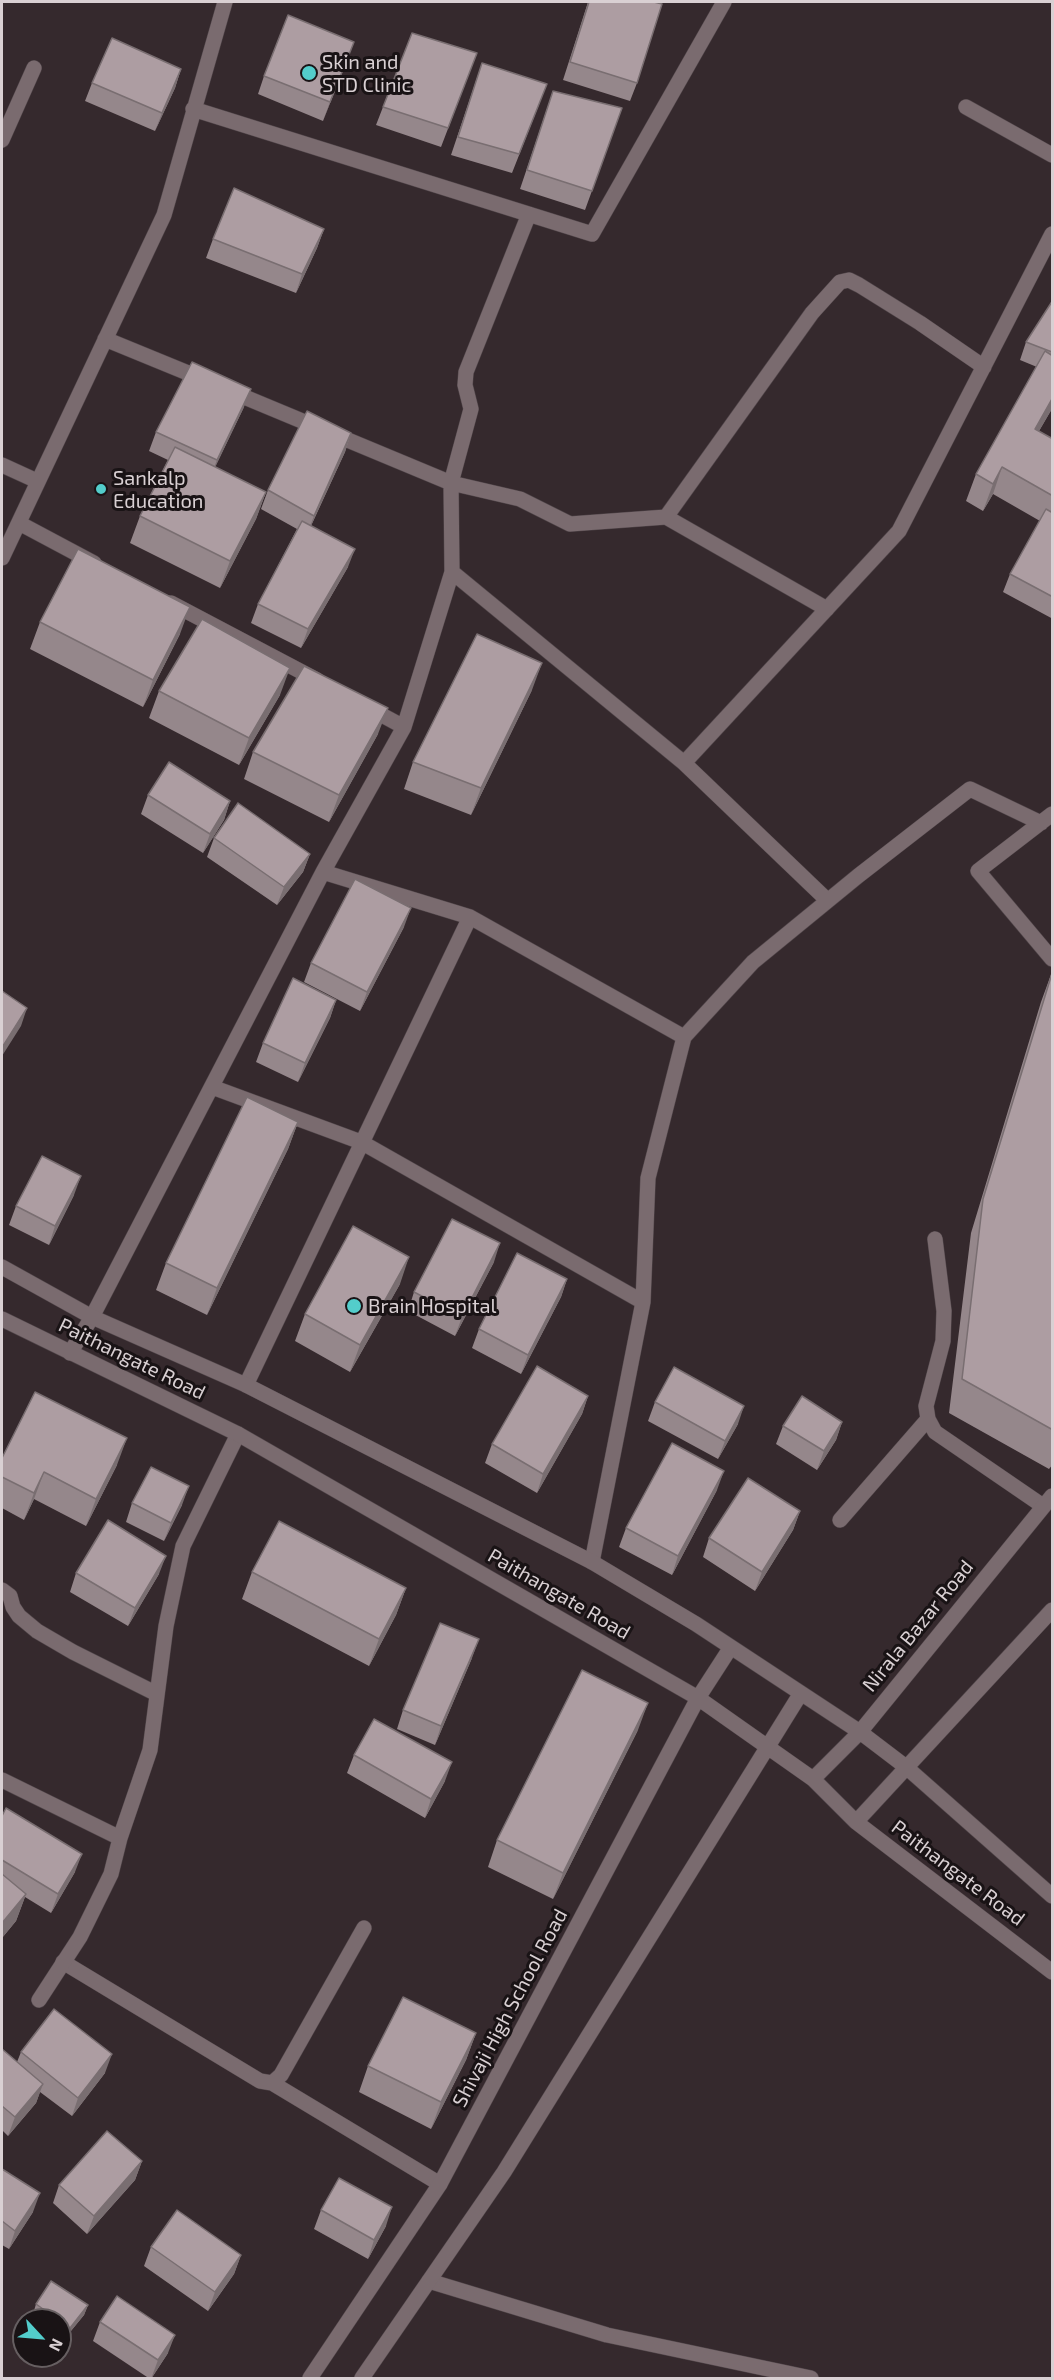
<!DOCTYPE html>
<html>
<head>
<meta charset="utf-8">
<style>
  body { margin:0 }
  #map { position:relative; width:1054px; height:2380px; overflow:hidden; background:#35292d; font-family:"Exo 2",sans-serif }
  canvas { display:block }
  .frame { position:absolute; inset:0; border:3px solid #d9d0d3; pointer-events:none }
  .north { position:absolute; left:12px; top:2308px; width:60px; height:60px; box-sizing:border-box; background:#191315; border:2px solid #665f61; border-radius:50%; rotate:116deg; font-size:16px; font-weight:700; line-height:24px; text-align:center; color:#d9d0d3 }
  .north::after { content:''; display:block; margin:auto; width:21px; height:27px; background:#53cdcb; clip-path:polygon(50% 0,100% 100%,50% 72%,0 100%) }
</style>
</head>
<body>
<div id="map">
<canvas width="1054" height="2380"></canvas>
<div class="frame"></div>
<div class="north">N</div>
</div>
<script>
const c = document.querySelector('canvas').getContext('2d');
c.lineJoin = 'round';
function toPath(rows) {
  const path = new Path2D();
  for (const r of rows) {
    path.moveTo(r[0], r[1]);
    for (let i = 2; i < r.length; i += 2) path.lineTo(r[i], r[i + 1]);
  }
  return path;
}
function trace(path, color, width, dash) {
  c.strokeStyle = color;
  c.lineWidth = width;
  c.lineCap = dash ? 'butt' : 'round';
  c.setLineDash(dash || []);
  c.stroke(path);
}
function fill(path, color) {
  c.fillStyle = color;
  c.fill(path, 'evenodd');
}
function label(font, color, halo, rows, align = 'center') {
  c.font = font + ' "Exo 2",sans-serif';
  c.lineWidth = 6;
  c.setLineDash([]);
  c.textBaseline = 'middle';
  c.strokeStyle = halo;
  c.fillStyle = color;
  for (const [text, x, y, turn = 0] of rows) {
    c.save();
    c.translate(x, y);
    c.rotate((+turn || 0) * Math.PI / 180);
    c.textAlign = isNaN(turn) ? turn : align;
    if (halo) c.strokeText(text, 0, 0);
    c.fillText(text, 0, 0);
    c.restore();
  }
}
const service = toPath([
  [63,1962,260,2081,272,2083,281,2075,364,1928],
  [272,2083,440,2184]
]);
const minor = toPath([
  [966,107,1052,155],
  [193,109,592,234,724,2],
  [2,140,34,68],
  [529,214,466,372,465,385,471,409,451,483,520,499,570,524,666,517],
  [105,339,205,380],
  [2,465,37,481],
  [19,523,94,563],
  [2,558,164,215,225,2],
  [452,572,684,763,899,531,1052,234],
  [171,603,317,680],
  [827,609,666,517,812,313,840,282,849,280,859,285,920,323,984,367],
  [367,707,404,727],
  [684,763,827,900],
  [1052,814,978,871,1052,959],
  [323,872,470,917,684,1037],
  [212,1087,361,1142,643,1302],
  [935,1239,944,1311,943,1341,926,1406,928,1419,935,1432,1043,1506],
  [70,1353,92,1317,323,872,404,727,452,572,451,483,230,391],
  [246,1385,470,917],
  [840,1520,928,1419],
  [592,1562,643,1302,648,1178,684,1037,753,962,858,876,970,789,1041,823],
  [2,1590,10,1596,13,1607,19,1616,37,1631,73,1652,157,1694],
  [2,1780,120,1838,150,1750,166,1626,183,1546,238,1434],
  [39,2000,80,1937,111,1874,120,1838],
  [429,2281,607,2335,811,2378]
]);
const tertiary = toPath([
  [2,1267,92,1317,246,1385,592,1562,696,1624,860,1732,906,1767,1052,1896],
  [2,1319,238,1434,698,1698,813,1779,856,1822,1052,1972],
  [813,1779,860,1732,1052,1496],
  [856,1822,1052,1610],
  [310,2378,440,2184,698,1698,731,1647],
  [362,2378,504,2172,801,1693]
]);
const wall = toPath([
  [588,2,654,2,637,83,630,101,563,80],
  [477,53,441,147,376,125,383,107],
  [347,60,323,121,258,94,264,76],
  [482,63,540,102,512,173,451,155],
  [181,69,175,88,155,131,85,101,92,83],
  [553,91,622,108,585,210,520,189],
  [324,229,317,248,296,293,206,258,213,239],
  [1053,300,1053,407,1039,431,1053,439,1053,619,1003,592,1010,574,1040,521,993,494,983,511,966,501,976,474,1037,367,1020,360,1026,342],
  [244,407,215,467,266,492,256,519,220,588,130,543,140,516,168,460,149,451,156,432],
  [351,433,345,452,311,526,348,567,301,648,251,623,258,604,297,529,261,509,268,490],
  [40,622,180,634,143,707,30,649],
  [532,690,471,815,404,789,413,762],
  [159,691,280,695,239,765,149,718],
  [378,734,329,822,244,779,253,752],
  [148,795,230,801,224,820,203,853,141,814],
  [214,838,310,854,303,872,277,905,207,857],
  [404,927,360,1011,304,982,311,963],
  [1053,969,1053,1464,1049,1469,949,1413,971,1233,1041,1002],
  [336,1000,330,1018,298,1082,256,1062,263,1043],
  [298,1122,288,1149,207,1315,156,1290,166,1263],
  [74,1195,49,1245,9,1225,16,1206],
  [494,1262,455,1336,408,1311,414,1292],
  [567,1279,561,1297,521,1374,472,1348,479,1329],
  [400,1284,350,1372,295,1341,305,1314],
  [588,1396,582,1414,537,1493,485,1463,492,1444],
  [655,1402,738,1424,718,1459,648,1421],
  [842,1422,836,1440,817,1470,776,1444,783,1426],
  [2,1458,117,1465,86,1526,34,1499,24,1520,2,1508],
  [717,1490,672,1575,619,1547,626,1528],
  [132,1503,182,1505,164,1541,126,1522],
  [800,1511,793,1530,755,1591,703,1557,709,1538],
  [252,1572,406,1588,396,1615,369,1666,242,1599],
  [76,1573,159,1574,128,1626,70,1592],
  [472,1658,435,1745,397,1729,403,1710],
  [638,1730,553,1899,488,1867,497,1840],
  [354,1755,445,1781,425,1818,347,1773],
  [2,1816,75,1872,51,1913,25,1897,16,1921,2,1938],
  [476,2033,466,2060,431,2129,359,2092,368,2066],
  [2,2049,17,2062,21,2052,105,2073,72,2116,40,2092,36,2103,8,2136,2,2130],
  [142,2161,135,2180,87,2234,53,2203,59,2185],
  [2,2169,33,2212,9,2249,2,2245],
  [321,2210,386,2226,368,2259,314,2229],
  [151,2247,241,2255,234,2274,208,2311,144,2266],
  [36,2304,88,2305,84,2315,66,2337,60,2333,60,2320,42,2320,33,2314],
  [100,2322,168,2353,151,2379,150,2379,93,2341]
]);
const shadedWall = toPath([
  [354,42,347,60,323,121,330,102],
  [181,69,175,88,155,131,162,113],
  [324,229,317,248,296,293,302,274],
  [251,389,244,407,210,478,217,460],
  [1053,397,1053,407,1025,455,1035,429],
  [351,433,345,452,307,534,314,516],
  [1002,467,993,494,983,511,993,484],
  [266,492,256,519,220,588,230,561],
  [355,549,348,567,301,648,308,629],
  [190,607,180,634,143,707,153,680],
  [542,663,532,690,471,815,481,788],
  [290,668,280,695,239,765,249,738],
  [388,708,378,734,329,822,339,795],
  [230,801,224,820,203,853,210,834],
  [310,854,303,872,277,905,284,887],
  [411,908,404,927,360,1011,367,992],
  [336,1000,330,1018,298,1082,305,1063],
  [27,1008,21,1026,2,1056,2,1049,3,1046],
  [298,1122,288,1149,207,1315,217,1288],
  [81,1176,74,1195,49,1245,55,1226],
  [500,1243,494,1262,455,1336,462,1317],
  [409,1257,400,1284,350,1372,360,1345],
  [567,1279,561,1297,521,1374,528,1355],
  [588,1396,582,1414,537,1493,543,1474],
  [744,1406,738,1424,718,1459,725,1441],
  [842,1422,836,1440,817,1470,824,1451],
  [127,1438,117,1465,86,1526,96,1499],
  [724,1471,717,1490,672,1575,678,1556],
  [44,1472,34,1499,24,1520,34,1493],
  [189,1486,182,1505,164,1541,171,1523],
  [800,1511,793,1530,755,1591,762,1572],
  [166,1556,159,1574,128,1626,135,1608],
  [406,1588,396,1615,369,1666,379,1639],
  [479,1639,472,1658,435,1745,441,1726],
  [648,1703,638,1730,553,1899,563,1873],
  [452,1762,445,1781,425,1818,431,1799],
  [82,1854,75,1872,51,1913,58,1894],
  [26,1894,16,1921,2,1938,2,1923],
  [476,2033,466,2060,431,2129,441,2102],
  [112,2054,105,2073,72,2116,78,2098],
  [43,2084,36,2103,8,2136,15,2117],
  [142,2161,135,2180,87,2234,94,2216],
  [40,2193,33,2212,9,2249,15,2231],
  [392,2207,386,2226,368,2259,374,2240],
  [241,2255,234,2274,208,2311,215,2292],
  [88,2305,84,2315,66,2337,70,2328],
  [175,2335,168,2353,151,2379,158,2360]
]);
const building = toPath([
  [589,2,654,2,662,4,637,83,570,62,589,2],
  [288,15,354,42,330,102,264,76,288,15],
  [412,33,477,53,448,128,383,107,412,33],
  [112,38,181,69,162,113,92,83,112,38],
  [482,63,547,84,519,154,458,137,482,63],
  [553,91,622,108,592,191,527,170,553,91],
  [234,188,324,229,302,274,213,239,234,188],
  [1053,300,1053,352,1052,352,1026,342,1053,300],
  [1045,351,1053,356,1053,397,1035,429,1053,439,1053,496,1002,467,993,484,976,474,1045,351],
  [192,362,251,389,217,460,156,432,192,362],
  [307,411,351,433,314,516,268,490,307,411],
  [175,447,266,492,230,561,140,516,175,447],
  [1046,509,1053,513,1053,597,1010,574,1046,509],
  [302,521,355,549,308,629,258,604,302,521],
  [78,549,190,607,153,680,40,622,78,549],
  [202,619,290,668,249,738,159,691,202,619],
  [477,634,542,663,481,788,413,762,477,634],
  [304,666,388,708,339,795,253,752,304,666],
  [169,762,230,801,210,834,148,795,169,762],
  [238,803,310,854,284,887,214,838,238,803],
  [355,879,411,908,367,992,311,963,355,879],
  [1053,970,1053,1430,962,1379,983,1199,1053,970],
  [293,978,336,1000,305,1063,263,1043,293,978],
  [2,991,27,1008,3,1046,2,1045,2,991],
  [247,1097,298,1122,217,1288,166,1263,247,1097],
  [42,1156,81,1176,55,1226,16,1206,42,1156],
  [452,1219,500,1243,462,1317,414,1292,452,1219],
  [353,1226,409,1257,360,1345,305,1314,353,1226],
  [517,1253,567,1279,528,1355,479,1329,517,1253],
  [537,1366,588,1396,543,1474,492,1444,537,1366],
  [674,1367,744,1406,725,1441,655,1402,674,1367],
  [35,1392,127,1438,96,1499,44,1472,34,1493,2,1477,2,1458,35,1392],
  [802,1396,842,1422,824,1451,783,1426,802,1396],
  [672,1443,724,1471,678,1556,626,1528,672,1443],
  [151,1467,189,1486,171,1523,132,1503,151,1467],
  [748,1478,800,1511,762,1572,709,1538,748,1478],
  [108,1520,166,1556,135,1608,76,1573,108,1520],
  [279,1521,406,1588,379,1639,252,1572,279,1521],
  [440,1623,479,1639,441,1726,403,1710,440,1623],
  [582,1670,648,1703,563,1873,497,1840,582,1670],
  [374,1719,452,1762,431,1799,354,1755,374,1719],
  [6,1808,82,1854,58,1894,2,1860,2,1816,6,1808],
  [2,1874,26,1894,2,1923,2,1874],
  [403,1997,476,2033,441,2102,368,2066,403,1997],
  [54,2009,112,2054,78,2098,21,2052,54,2009],
  [2,2049,43,2084,15,2117,2,2106,2,2049],
  [107,2131,142,2161,94,2216,59,2185,107,2131],
  [2,2169,40,2193,15,2231,2,2221,2,2169],
  [339,2178,392,2207,374,2240,321,2210,339,2178],
  [177,2210,241,2255,215,2292,151,2247,177,2210],
  [51,2281,88,2305,70,2328,36,2304,51,2281],
  [117,2296,175,2335,158,2360,100,2322,117,2296]
]);
const markers = [
  [309,73,8,"#53cdcb"],
  [101,489,6,"#53cdcb"],
  [354,1306,8,"#53cdcb"]
];
const poiNames = [
  ["Skin and",322,62],
  ["STD Clinic",322,85],
  ["Sankalp",113,478],
  ["Education",113,501],
  ["Brain Hospital",368,1306]
];
const streetNames = [
  ["Paithangate Road",132,1359,26],
  ["Paithangate Road",559,1594,30],
  ["Nirala Bazar Road",918,1626,-51],
  ["Paithangate Road",958,1873,37],
  ["Shivaji High School Road",510,2008,-62]
];
trace(service, '#51464a', 16);
trace(minor, '#51464a', 16);
trace(tertiary, '#51464a', 16);
trace(service, '#7a6b6f', 15);
trace(minor, '#7a6b6f', 15);
trace(tertiary, '#7a6b6f', 15);
fill(wall, '#95878b');
fill(shadedWall, '#796e71');
fill(building, '#ad9da2');
trace(building, '#796e71', 1.5);
for (const [x, y, r, color] of markers) {
  const dot = new Path2D();
  dot.arc(x, y, r, 0, 2 * Math.PI);
  c.fillStyle = color;
  c.fill(dot);
  trace(dot, '#191315', 2);
}
label('20px', '#d9d0d3', '#191315', poiNames, 'left');
label('20px', '#d9d0d3', '#191315', streetNames);
</script>
</body>
</html>
